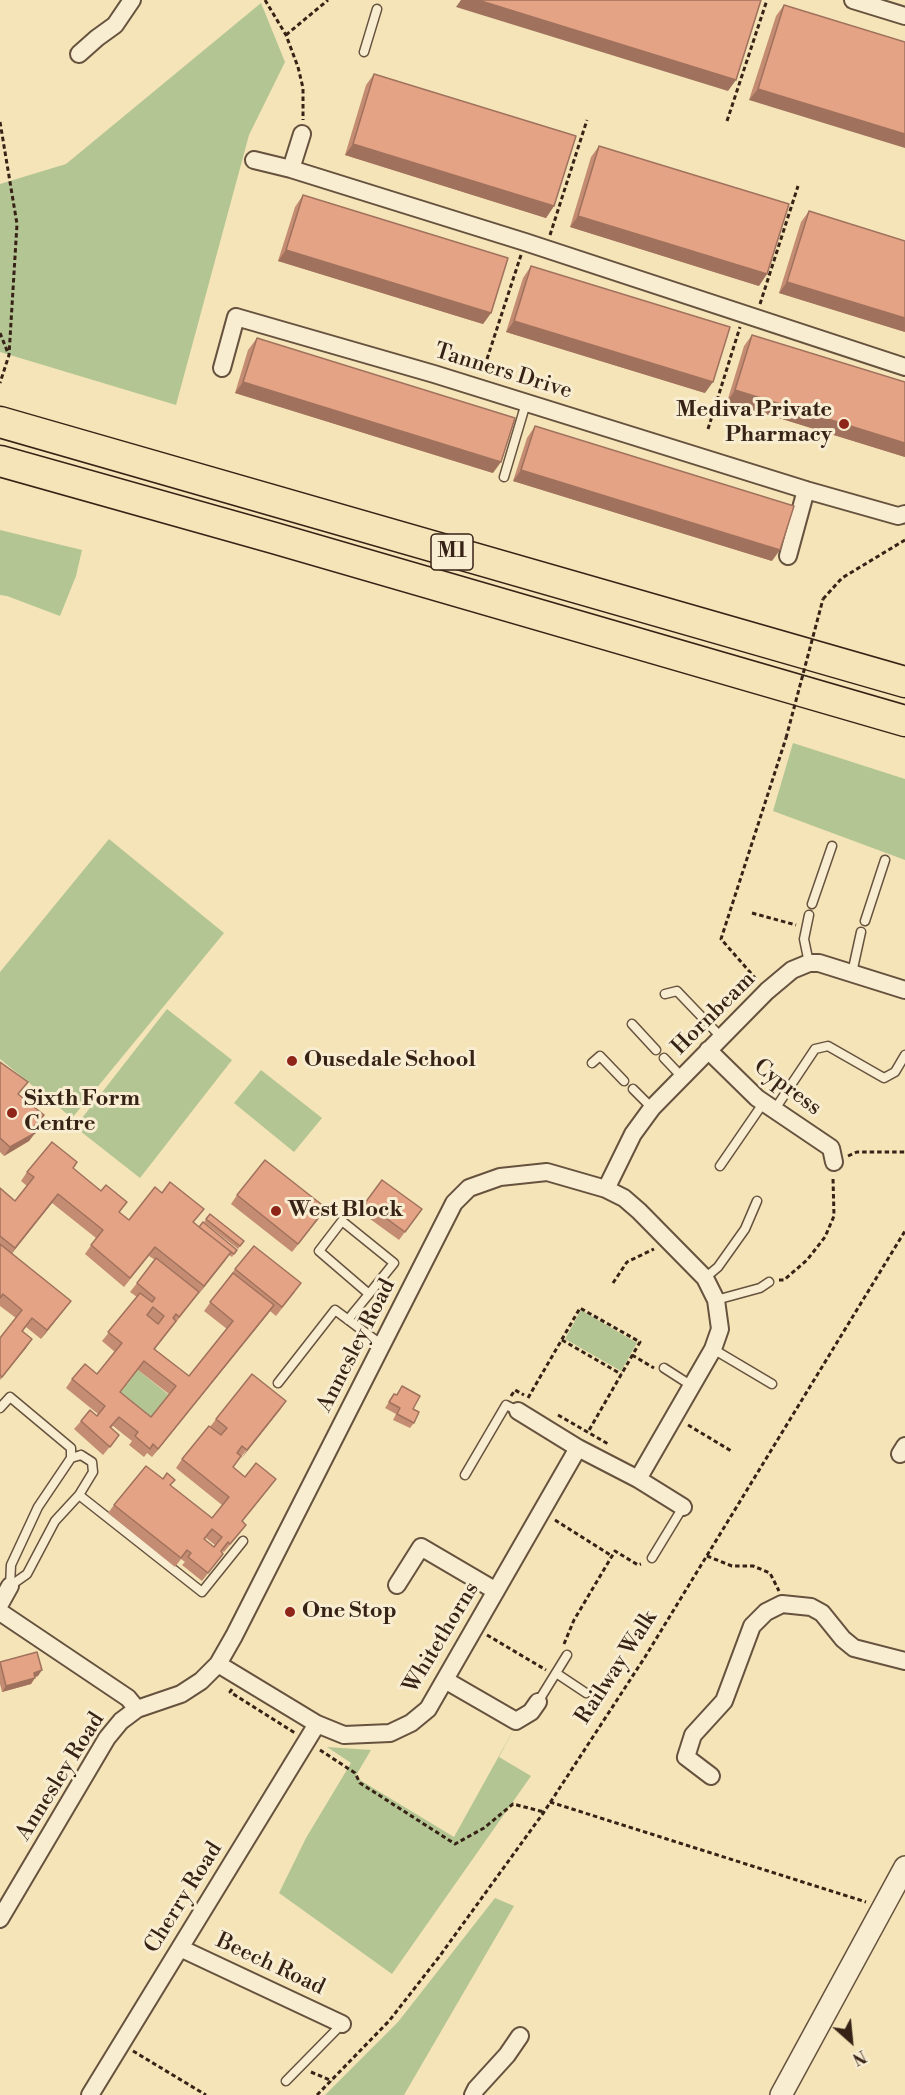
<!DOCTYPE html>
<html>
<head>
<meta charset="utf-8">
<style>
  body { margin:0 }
  #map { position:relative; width:905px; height:2095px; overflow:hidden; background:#f4e4b8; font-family:"Libre Bodoni",serif }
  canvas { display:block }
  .north { position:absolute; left:821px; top:2011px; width:60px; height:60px; -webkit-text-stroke:4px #f8edd1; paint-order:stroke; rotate:153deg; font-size:16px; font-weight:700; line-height:24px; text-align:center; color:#372216 }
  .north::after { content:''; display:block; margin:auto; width:21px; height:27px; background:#372216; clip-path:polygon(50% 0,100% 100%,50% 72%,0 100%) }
</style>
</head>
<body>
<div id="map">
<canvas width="905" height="2095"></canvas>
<div class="north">N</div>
</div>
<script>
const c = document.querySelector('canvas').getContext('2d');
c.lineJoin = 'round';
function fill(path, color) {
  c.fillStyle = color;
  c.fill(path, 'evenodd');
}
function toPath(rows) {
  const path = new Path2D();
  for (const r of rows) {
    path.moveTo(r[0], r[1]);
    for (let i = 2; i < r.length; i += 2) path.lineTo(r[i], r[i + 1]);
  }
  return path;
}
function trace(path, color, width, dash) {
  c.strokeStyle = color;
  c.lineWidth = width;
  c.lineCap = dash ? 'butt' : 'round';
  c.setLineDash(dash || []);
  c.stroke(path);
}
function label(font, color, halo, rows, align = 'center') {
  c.font = font + ' "Libre Bodoni",serif';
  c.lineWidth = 6;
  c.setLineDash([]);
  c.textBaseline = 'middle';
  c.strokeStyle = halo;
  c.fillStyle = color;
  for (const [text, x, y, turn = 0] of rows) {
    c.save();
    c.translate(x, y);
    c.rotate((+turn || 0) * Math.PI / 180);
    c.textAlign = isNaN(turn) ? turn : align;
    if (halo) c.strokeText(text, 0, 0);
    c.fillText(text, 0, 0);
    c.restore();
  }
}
const green = toPath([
  [261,3,285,62,249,135,176,405,0,352,0,184,66,164],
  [0,530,82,550,76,576,60,616,7,596,0,595],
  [793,743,905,779,905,860,773,811],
  [109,839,224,933,72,1118,0,1059,0,972],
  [167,1009,232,1060,140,1178,75,1127],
  [261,1070,322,1118,294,1152,234,1103],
  [581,1310,637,1343,621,1371,565,1339],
  [138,1370,169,1395,145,1426,114,1401],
  [515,1727,499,1757,531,1776,392,1974,279,1893,306,1838,351,1763,327,1747,371,1750,355,1777,454,1837],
  [495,1898,514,1906,404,2095,325,2095,398,2022]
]);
const path = toPath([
  [265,0,286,35,298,67,303,88,303,120],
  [286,35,328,0],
  [727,121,767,0],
  [0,122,17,224,9,355,0,383],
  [550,235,587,120],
  [760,304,798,186],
  [0,333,8,353],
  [487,359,521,255],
  [708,429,740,327],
  [823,599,842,578,905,540],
  [752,913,796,925],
  [756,979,721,939,786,738],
  [848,1156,857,1152,905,1152],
  [779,1280,784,1280,807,1260,825,1237,834,1216,833,1178],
  [613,1283,627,1262,654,1249],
  [562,1340,621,1374],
  [632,1355,654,1368],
  [511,1396,515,1390,524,1395],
  [528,1398,580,1308,640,1342,588,1432],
  [558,1415,610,1445],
  [688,1425,733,1452],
  [555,1520,612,1556],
  [707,1556,732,1566,753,1566,770,1573,779,1591],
  [487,1635,546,1670],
  [564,1644,574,1620,615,1551,638,1565,641,1564],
  [232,1689,230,1692,295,1733],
  [320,1750,355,1773,360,1783,455,1844,484,1828,513,1804,544,1812],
  [550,1802,866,1902],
  [133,2051,206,2095],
  [311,2072,332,2081],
  [317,2095,389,2021,439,1957,544,1812,645,1657,905,1231]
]);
const service = toPath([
  [364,52,377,9],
  [504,477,526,403],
  [812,904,832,846],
  [809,915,804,939,809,963],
  [865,921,885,860],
  [852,973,861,932],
  [665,994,677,991,721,1037],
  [632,1024,656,1050],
  [664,1058,682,1077],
  [592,1063,600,1056,624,1081],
  [633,1089,652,1108],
  [775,1109,815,1049,828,1046,884,1078,895,1072,905,1055],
  [720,1166,764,1102],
  [705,1278,718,1267,745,1229,757,1201],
  [716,1300,760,1288,769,1282],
  [348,1320,355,1311,369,1294,394,1263,342,1221,319,1251,369,1294],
  [713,1349,772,1384],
  [664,1368,692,1386],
  [278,1383,335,1310,382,1345],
  [0,1408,10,1397,71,1448,71,1458],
  [81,1455,92,1462,93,1472,79,1495,55,1521,27,1574,10,1586,11,1565,38,1507,71,1458,81,1455],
  [465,1475,506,1405,518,1411],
  [79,1495,202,1592,243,1541],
  [652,1558,683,1507],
  [556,1673,586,1693],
  [538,1702,567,1655],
  [286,2081,342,2024]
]);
const minor = toPath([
  [853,0,905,16],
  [79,54,97,38,115,25,132,0],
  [302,134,291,169,525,242,905,367],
  [254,160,291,169],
  [222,368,236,317,434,374,806,490,898,516,905,514],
  [788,556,806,490],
  [708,1050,757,1098,831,1148,834,1162],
  [606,1189,633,1134,652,1108,767,991,792,970,809,963,819,963,905,990],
  [518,1411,578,1448,638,1479,683,1507],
  [900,1454,905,1446],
  [397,1585,421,1547,496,1591],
  [0,1604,10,1586],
  [0,1612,128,1698,137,1709],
  [218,1664,317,1724,344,1735,390,1733,411,1723,428,1709,578,1448],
  [445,1680,516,1721,531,1712,538,1702],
  [711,1776,686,1757,693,1735,724,1701,752,1626,766,1612,782,1604,811,1607,822,1613,843,1639,854,1648,905,1661],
  [0,1919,107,1738,121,1721,137,1709,181,1694,201,1681,218,1664,234,1636,454,1203,469,1188,500,1177,547,1172,606,1189,624,1198,639,1211,705,1278,716,1300,720,1329,713,1349,638,1479],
  [180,1948,342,2024],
  [90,2095,317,1724],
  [473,2095,476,2089,507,2055,520,2036]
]);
const tertiary = toPath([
  [781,2095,905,1867]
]);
const motorway = toPath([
  [0,422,905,682],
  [0,461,274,538,905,721]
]);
const pathBridge = toPath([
  [786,738,823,599]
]);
const wall = toPath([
  [784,5,905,42,749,100,776,16],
  [374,74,554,206,546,218,345,155,366,85],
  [599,146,759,286,570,227,591,157],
  [303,195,491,313,483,324,278,261,295,207],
  [809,211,905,241,905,332,779,293,801,222],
  [531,266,705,393,506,332,523,278],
  [752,335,905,382,905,457,727,402,744,346],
  [257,338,493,473,235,393,248,350],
  [535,426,772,561,513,481,527,438],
  [0,1062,19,1095,44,1115,32,1130,35,1133,29,1141,4,1156,0,1152],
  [77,1162,73,1168,120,1213,129,1220,194,1222,199,1227,237,1250,232,1257,229,1255,155,1349,189,1376,227,1329,204,1311,235,1269,295,1292,276,1316,270,1311,152,1457,147,1453,144,1457,129,1445,132,1441,113,1426,111,1428,113,1443,103,1455,74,1429,81,1421,97,1416,98,1414,66,1388,72,1379,97,1374,115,1352,102,1341,137,1297,130,1292,155,1260,149,1256,124,1287,85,1254,96,1238,52,1203,12,1253,65,1309,41,1339,26,1327,23,1331,26,1348,0,1380,0,1338,16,1318,0,1306,0,1188,15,1201,27,1186,21,1181,27,1172],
  [138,1370,169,1394,151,1417,120,1392],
  [382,1180,422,1209,399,1240,359,1211],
  [237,1195,326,1208,292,1252,231,1204],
  [210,1214,244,1241,238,1249,204,1222],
  [402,1386,413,1409,414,1423,410,1428,393,1420,396,1414,385,1408,394,1394,396,1395],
  [286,1401,233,1467,245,1477,270,1487,242,1522,240,1533,224,1552,222,1551,221,1552,223,1554,202,1581,182,1565,185,1562,181,1559,175,1567,108,1513,114,1505,171,1486,212,1518,222,1505,176,1468,182,1459,210,1427,216,1419],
  [206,1538,215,1545,214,1547,205,1539],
  [0,1662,38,1676,35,1677,31,1684,2,1692,0,1684]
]);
const shadedWall = toPath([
  [461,0,478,0,736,80,728,91,456,7],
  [758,89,905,134,905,148,749,100],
  [353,144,554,206,546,218,345,155],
  [578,216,767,274,759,286,570,227],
  [286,250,491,313,483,324,278,261],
  [787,282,905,318,905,332,779,293],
  [514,321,713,382,705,393,506,332],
  [243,382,501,462,493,473,235,393],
  [735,390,905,443,905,457,727,402],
  [521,470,780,550,772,561,513,481],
  [44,1115,26,1138,35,1133,29,1141,4,1156,10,1147,31,1130],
  [58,1194,52,1203,9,1257,15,1248],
  [326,1208,320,1217,292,1252,298,1244],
  [231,1252,225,1261,198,1295,204,1286],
  [71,1301,65,1309,41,1339,47,1330],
  [274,1305,268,1314,152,1457,158,1449],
  [32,1339,26,1348,0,1380,2,1377],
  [286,1401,280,1410,241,1459,247,1450],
  [42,1670,38,1676,29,1679,34,1673],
  [35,1678,31,1684,2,1692,6,1686]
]);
const building = toPath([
  [478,0,761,0,736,80,478,0],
  [784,5,905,42,905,134,758,89,784,5],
  [374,74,576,136,554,206,353,144,374,74],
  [599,146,789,204,767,274,578,216,599,146],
  [303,195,508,258,491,313,286,250,303,195],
  [809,211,905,241,905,318,787,282,809,211],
  [531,266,730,327,713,382,514,321,531,266],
  [752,335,905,382,905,443,735,390,752,335],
  [257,338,515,418,501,462,243,382,257,338],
  [535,426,794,506,780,550,521,470,535,426],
  [0,1062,28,1082,18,1094,44,1115,31,1130,35,1133,10,1147,0,1138,0,1062],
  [52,1142,77,1162,73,1168,101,1191,106,1185,127,1202,119,1212,129,1220,155,1187,162,1193,170,1182,204,1209,193,1222,231,1252,204,1286,155,1247,130,1278,91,1245,103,1230,58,1194,15,1248,0,1236,0,1188,15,1201,34,1177,27,1172,52,1142],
  [265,1160,326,1208,298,1244,237,1195,265,1160],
  [382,1180,422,1209,405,1232,365,1203,382,1180],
  [210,1214,244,1241,240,1246,206,1219,210,1214],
  [203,1222,237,1250,234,1254,199,1227,203,1222],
  [0,1244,71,1301,47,1330,32,1318,22,1331,32,1339,2,1377,0,1375,0,1338,22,1310,3,1294,0,1298,0,1244],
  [254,1246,301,1283,282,1307,235,1269,254,1246],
  [156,1258,199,1292,179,1317,176,1314,173,1318,176,1321,154,1349,189,1376,233,1321,210,1302,233,1273,274,1305,158,1449,153,1444,150,1449,135,1436,138,1432,119,1417,110,1427,119,1435,110,1447,81,1421,90,1410,97,1416,105,1406,72,1379,85,1364,97,1374,122,1343,108,1332,140,1293,152,1302,155,1298,137,1283,156,1258],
  [153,1307,164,1316,158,1324,147,1315,153,1307],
  [144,1361,176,1386,151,1417,120,1392,144,1361],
  [252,1374,286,1401,247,1450,242,1446,237,1453,241,1456,233,1467,245,1477,256,1463,276,1479,242,1521,246,1525,230,1544,228,1542,221,1551,223,1554,208,1573,188,1557,191,1553,187,1550,181,1558,114,1505,146,1466,163,1479,167,1473,175,1480,170,1485,212,1518,229,1497,182,1459,209,1426,221,1435,227,1428,216,1419,252,1374],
  [212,1529,222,1537,214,1547,204,1539,212,1529],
  [402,1386,420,1396,413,1409,419,1412,414,1423,397,1414,400,1408,389,1402,394,1394,397,1395,402,1386],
  [37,1652,42,1670,34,1673,35,1678,6,1686,0,1662,37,1652]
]);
const markers = [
  [844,424,6,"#8f2418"],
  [292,1061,6,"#8f2418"],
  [12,1113,6,"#8f2418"],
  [276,1211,6,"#8f2418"],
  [290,1612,6,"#8f2418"]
];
const shields = [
  [452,552,42]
];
const shieldNames = [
  ["M1",452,552]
];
const streetNames = [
  ["Tanners Drive",503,372,17],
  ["Hornbeam",714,1014,-45],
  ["Cypress",787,1088,37],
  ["Annesley Road",357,1346,-63],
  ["Whitethorns",442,1638,-59],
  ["Railway Walk",617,1668,-57],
  ["Annesley Road",61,1777,-58],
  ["Cherry Road",184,1898,-58],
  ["Beech Road",270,1965,25]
];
const poiNames = [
  ["Mediva Private",832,411,"right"],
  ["Pharmacy",832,436,"right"],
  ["Ousedale School",304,1061],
  ["Sixth Form",24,1100],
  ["Centre",24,1125],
  ["West Block",288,1211],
  ["One Stop",302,1612]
];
fill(green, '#b4c594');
trace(service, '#66523e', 11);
trace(minor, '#66523e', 20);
trace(tertiary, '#66523e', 24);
trace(motorway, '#372216', 33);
trace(path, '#372216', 3, [4.5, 3]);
trace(service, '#f8edd1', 8);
trace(minor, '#f8edd1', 16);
trace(tertiary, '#f8edd1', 21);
trace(motorway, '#f4e4b8', 30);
trace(pathBridge, '#372216', 3, [4.5, 3]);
fill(wall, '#c48c72');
fill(shadedWall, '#a0725d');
fill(building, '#e4a385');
trace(building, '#a0725d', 1.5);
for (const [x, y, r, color] of markers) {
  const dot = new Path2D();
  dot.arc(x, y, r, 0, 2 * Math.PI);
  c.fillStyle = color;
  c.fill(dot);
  trace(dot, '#f8edd1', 2);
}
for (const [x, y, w] of shields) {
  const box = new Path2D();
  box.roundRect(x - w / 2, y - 18, w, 36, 4.5);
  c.fillStyle = '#f8edd1';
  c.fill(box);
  trace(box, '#372216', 1.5);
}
label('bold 21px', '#372216', null, shieldNames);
label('22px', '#372216', '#f8edd1', streetNames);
label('bold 22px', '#372216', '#f8edd1', poiNames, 'left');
</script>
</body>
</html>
